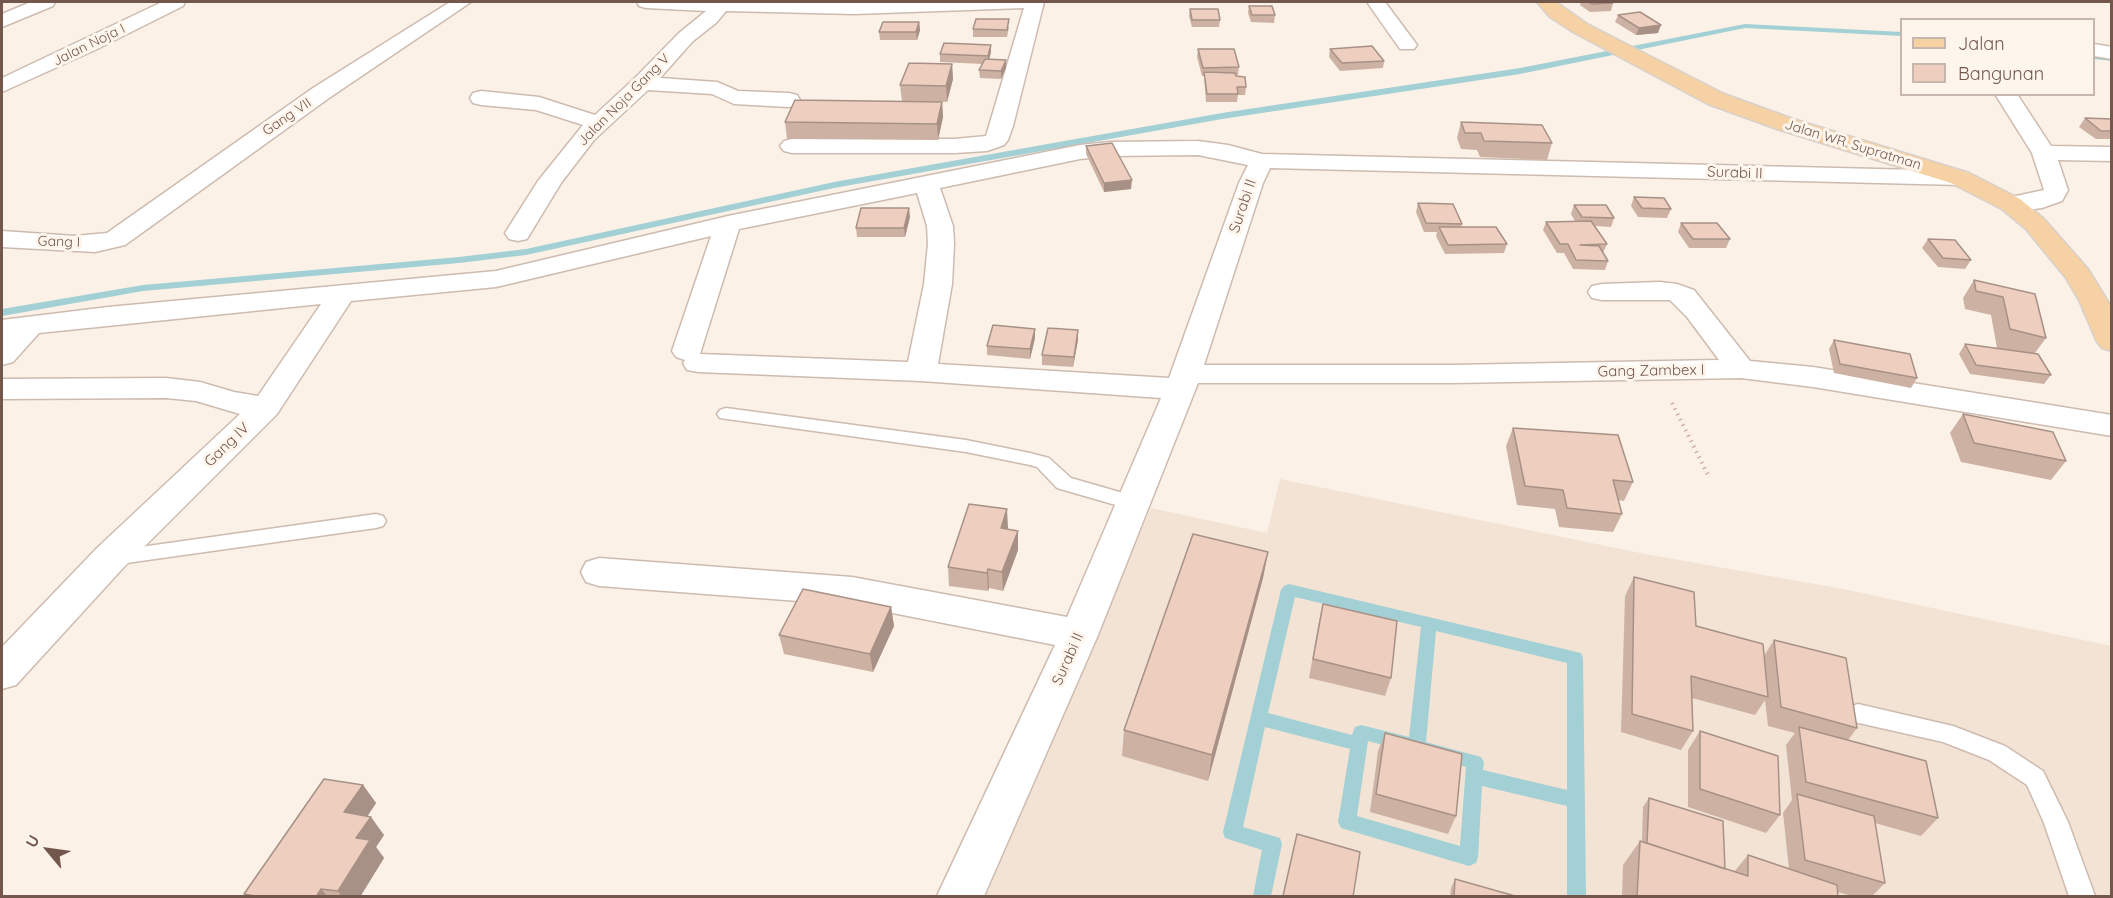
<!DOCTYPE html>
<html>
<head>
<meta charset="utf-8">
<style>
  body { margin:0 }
  #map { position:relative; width:2113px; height:898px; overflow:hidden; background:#fbf1e6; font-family:Quicksand,sans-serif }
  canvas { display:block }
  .frame { position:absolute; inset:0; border:3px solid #73574c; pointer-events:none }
  .legend { position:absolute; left:1900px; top:18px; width:195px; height:78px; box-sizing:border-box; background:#fef6ec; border:2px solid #c6b6ac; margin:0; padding:8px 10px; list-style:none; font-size:18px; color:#73574c }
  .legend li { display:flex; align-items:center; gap:12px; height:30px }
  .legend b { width:30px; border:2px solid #c6b6ac }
  .north { position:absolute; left:18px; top:820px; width:60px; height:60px; -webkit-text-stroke:4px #fef6ec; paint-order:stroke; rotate:299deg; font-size:16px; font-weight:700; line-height:24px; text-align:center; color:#73574c }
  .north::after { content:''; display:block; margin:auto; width:21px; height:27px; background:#73574c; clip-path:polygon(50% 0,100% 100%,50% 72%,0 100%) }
</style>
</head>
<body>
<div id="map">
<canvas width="2113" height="898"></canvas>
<div class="frame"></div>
<ul class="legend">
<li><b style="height:8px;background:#f5d1a3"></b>Jalan</li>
<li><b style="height:16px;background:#eecfbf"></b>Bangunan</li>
</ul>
<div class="north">U</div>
</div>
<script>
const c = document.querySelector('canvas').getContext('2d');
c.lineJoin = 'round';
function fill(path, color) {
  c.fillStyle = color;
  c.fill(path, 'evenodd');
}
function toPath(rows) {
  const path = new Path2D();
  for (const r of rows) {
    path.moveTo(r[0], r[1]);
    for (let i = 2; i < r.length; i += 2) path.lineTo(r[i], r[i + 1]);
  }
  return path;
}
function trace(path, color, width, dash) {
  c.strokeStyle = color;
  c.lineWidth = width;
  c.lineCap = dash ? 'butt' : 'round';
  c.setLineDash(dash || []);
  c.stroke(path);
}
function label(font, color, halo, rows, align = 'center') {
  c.font = font + ' Quicksand,sans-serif';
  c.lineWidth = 6;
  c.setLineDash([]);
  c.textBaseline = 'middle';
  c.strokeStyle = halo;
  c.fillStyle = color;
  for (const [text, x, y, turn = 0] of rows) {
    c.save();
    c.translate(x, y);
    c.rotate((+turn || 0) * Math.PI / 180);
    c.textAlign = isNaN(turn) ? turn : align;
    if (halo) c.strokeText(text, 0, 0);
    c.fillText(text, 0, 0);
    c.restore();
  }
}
const residential = toPath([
  [1280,479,1645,554,1843,589,2111,646,2111,896,981,896,1151,508,1267,533]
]);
const stream = toPath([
  [1745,24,1902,32,1902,36,1745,28,1520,74,1222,119,834,188,526,255,459,263,143,291,2,316,2,309,143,285,459,257,526,249,834,182,1222,113,1520,68,1745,24],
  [2094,54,2112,56,2112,61,2094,59,2094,54],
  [1289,584,1581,653,1583,658,1586,896,1567,896,1567,806,1482,786,1478,857,1476,863,1469,866,1341,828,1338,822,1350,749,1265,727,1243,827,1280,838,1282,844,1271,896,1253,896,1262,850,1225,838,1223,832,1281,590,1284,586,1289,584],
  [1295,597,1421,627,1409,737,1361,725,1355,727,1352,735,1268,713,1295,597],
  [1436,631,1567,663,1567,790,1483,770,1484,762,1481,757,1426,742,1436,631],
  [1368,741,1466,767,1460,846,1357,816,1368,741]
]);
const path = toPath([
  [1672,403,1708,475]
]);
const service = toPath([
  [726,408,966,440,1030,453,1049,458,1071,478,1140,498,1142,503,1140,508,1133,510,1057,488,1037,467,1030,465,966,452,720,418,717,414,720,410,726,408],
  [376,514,383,516,386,521,383,526,376,528,112,565,105,563,102,558,105,553,112,551,376,514],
  [1858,704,1953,726,2005,746,2043,771,2068,822,2095,896,2069,896,2044,823,2027,785,1989,760,1943,742,1850,721,1847,714,1850,707,1858,704]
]);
const minor = toPath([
  [31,2,55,2,53,6,2,27,2,14,31,2],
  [162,2,185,2,183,6,95,50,2,92,2,78,162,2],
  [450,2,471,2,329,98,125,245,95,252,2,247,2,231,75,236,107,233,313,88,450,2],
  [637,2,1044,2,1013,126,1008,140,1004,145,987,151,955,153,792,153,784,151,780,146,784,141,792,139,955,139,986,136,1024,8,854,14,726,11,716,23,693,41,660,78,717,82,738,91,789,93,797,95,800,100,797,105,789,107,734,104,712,94,648,90,594,140,561,183,527,239,518,241,509,239,505,233,538,181,583,125,536,110,481,105,473,103,470,98,473,93,481,91,539,97,595,115,635,78,679,33,706,11,646,8,639,6,637,2],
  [1367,2,1385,2,1417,45,1414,49,1400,49,1367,2],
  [2094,44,2112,47,2112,59,2094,56,2094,44],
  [1995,94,2017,94,2051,146,2112,147,2112,161,2058,160,2068,190,2062,201,2042,208,2011,212,2002,209,1998,204,2002,199,2044,190,2032,153,1995,94],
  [1198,141,1228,145,1262,154,1960,171,1969,173,1972,178,1969,183,1960,185,1270,168,1263,183,1204,365,1452,365,1719,360,1687,317,1670,300,1602,300,1592,298,1588,292,1592,286,1602,284,1660,282,1677,284,1694,290,1750,361,1813,367,2112,415,2112,436,1813,387,1741,378,1452,383,1198,383,1098,635,984,896,937,896,1055,645,852,605,599,586,586,582,581,572,586,562,599,558,852,577,1067,617,1161,398,921,381,698,372,687,370,683,363,685,360,676,357,672,351,711,236,496,287,351,301,277,414,123,568,16,685,2,689,2,647,97,548,240,414,196,401,166,398,2,399,2,379,166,378,200,382,234,392,258,396,321,304,39,333,13,362,2,365,2,320,108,307,496,271,728,216,1080,145,1110,142,1198,141],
  [1198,155,1248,165,1239,183,1169,378,938,364,952,284,954,244,953,226,940,188,1080,159,1110,156,1198,155],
  [917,193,927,226,928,244,924,284,908,362,700,354,739,229,917,193]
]);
const primary = toPath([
  [1537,2,1556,2,1587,24,1724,94,1793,119,1969,173,2020,199,2044,219,2088,269,2107,300,2112,309,2112,351,2102,348,2097,342,2079,300,2066,278,2026,229,2002,209,1951,183,1777,129,1708,104,1573,32,1550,17,1537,2]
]);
const wall = toPath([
  [1581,2,1611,2,1613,3,1611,11,1590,12,1580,5],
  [1249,6,1275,15,1274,23,1251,22,1248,13],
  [1190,9,1220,20,1219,27,1192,27,1189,16],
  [1618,15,1658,33,1636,35,1615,22],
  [919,22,920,30,917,40,880,40,879,32],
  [1009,27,1007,37,973,37,973,29],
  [1198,49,1239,67,1238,75,1236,75,1246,87,1245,95,1238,95,1237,102,1206,102,1204,76,1202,76,1197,57],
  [1330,49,1384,61,1383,68,1340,71,1329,57],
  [991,52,989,59,1006,60,1006,68,1001,79,980,78,979,70,983,64,940,62,940,54],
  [952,64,953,79,947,102,902,101,900,85],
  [942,102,943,117,938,140,787,139,785,122],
  [2085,118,2112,119,2112,139,2096,139,2079,127],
  [1461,122,1552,143,1547,160,1480,157,1477,150,1461,149,1457,138],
  [1086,146,1131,189,1104,192,1086,154],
  [1634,197,1671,209,1667,218,1638,217,1631,206],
  [1418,203,1462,224,1461,227,1507,244,1504,253,1445,254,1436,236,1437,232,1424,232,1416,212],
  [1574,205,1614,218,1611,227,1595,226,1607,244,1603,253,1608,261,1605,270,1573,269,1564,253,1557,253,1543,230,1546,222,1575,221,1571,214],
  [910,217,905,237,857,237,856,228],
  [1681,223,1730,239,1726,248,1689,248,1678,232],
  [1928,239,1971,260,1965,269,1938,267,1922,248],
  [1974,280,2035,294,2046,338,2035,353,2051,375,2044,384,1970,374,1959,354,1965,344,2005,349,1997,348,1991,315,1965,309,1963,298],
  [1035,329,1035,338,1030,359,987,355,987,346],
  [1078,330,1078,340,1073,367,1042,365,1042,355],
  [1834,340,1917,378,1911,388,1834,373,1829,349],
  [1963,414,2066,461,2051,480,1961,462,1950,433],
  [1513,428,1633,482,1624,501,1618,500,1622,514,1613,532,1559,527,1555,509,1517,505,1506,446],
  [1008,528,1007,529,1018,550,1003,591,989,588,988,591,949,586,948,567],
  [1268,552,1263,578,1208,781,1122,756,1124,730],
  [1634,577,1696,626,1764,656,1774,640,1857,728,1848,740,1938,818,1921,836,1875,823,1885,883,1873,895,1877,897,1855,897,1838,892,1838,897,1622,897,1623,865,1640,841,1642,841,1643,807,1649,798,1725,869,1734,872,1748,855,1789,869,1783,813,1792,800,1786,745,1795,733,1768,726,1765,700,1755,715,1692,698,1693,731,1681,750,1621,732,1625,596],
  [1323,604,1391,678,1385,696,1309,678,1319,622],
  [891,607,894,626,873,672,784,654,779,635],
  [1700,731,1780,815,1766,833,1688,807,1688,750],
  [1385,733,1456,816,1448,834,1370,812,1378,751],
  [363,785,376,803,367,817,384,835,376,847,384,858,360,897,247,897,244,894],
  [1455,879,1514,897,1450,897,1451,888]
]);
const shadedWall = toPath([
  [919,22,920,30,917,40,916,32],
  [1661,25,1658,33,1636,35,1639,28],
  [991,45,991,52,988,64,988,56],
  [1006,60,1006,68,1001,79,1001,71],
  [952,64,953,79,947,102,946,86],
  [942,102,943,117,938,140,937,124],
  [1132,180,1131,189,1104,192,1104,183],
  [909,208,910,217,905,237,904,228],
  [1035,329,1035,338,1030,359,1030,349],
  [1078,330,1078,340,1073,367,1074,357],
  [1007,509,1008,528,1002,547,1001,528],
  [1018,531,1018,550,1003,591,1002,572],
  [1268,552,1263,578,1208,781,1212,755],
  [988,569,989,588,988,591,987,573],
  [891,607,894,626,873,672,870,654],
  [363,785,376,803,358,830,344,812],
  [371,817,384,835,376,847,384,858,360,897,342,897,338,891,356,838],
  [321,889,328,897,316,897]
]);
const building = toPath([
  [1589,2,1611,2,1613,3,1592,4,1589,2],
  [1249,6,1272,6,1275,15,1252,15,1249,6],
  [1190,9,1218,9,1220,20,1192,20,1190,9],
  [1640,12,1661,25,1639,28,1618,15,1640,12],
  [976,19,1009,19,1007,30,973,29,976,19],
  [883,22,919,22,916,32,879,32,883,22],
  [944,43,991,45,988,56,940,54,944,43],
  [1372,46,1384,61,1342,63,1330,49,1372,46],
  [1198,49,1234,49,1239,67,1203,68,1198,49],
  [985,59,1006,60,1001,71,979,70,985,59],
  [909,63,952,64,946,86,900,85,909,63],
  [1204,72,1235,73,1236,76,1245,77,1246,87,1237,87,1238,94,1207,94,1204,72],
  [795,100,942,102,937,124,785,122,795,100],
  [2085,118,2112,119,2112,131,2101,131,2085,118],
  [1461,122,1542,125,1552,143,1484,141,1481,133,1465,133,1461,122],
  [1112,143,1132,180,1104,183,1086,146,1112,143],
  [1634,197,1664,198,1671,209,1642,208,1634,197],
  [1418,203,1453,204,1462,224,1426,223,1418,203],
  [1574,205,1606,205,1614,218,1582,217,1574,205],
  [861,208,909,208,904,228,856,228,861,208],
  [1591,221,1607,244,1580,245,1599,246,1608,261,1576,260,1568,244,1560,244,1546,222,1591,221],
  [1681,223,1717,223,1730,239,1693,239,1681,223],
  [1439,227,1496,227,1507,244,1448,245,1439,227],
  [1928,239,1955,240,1971,260,1943,258,1928,239],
  [1974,280,2035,294,2046,338,2010,329,2003,297,1976,291,1974,280],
  [993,325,1035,329,1030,349,987,346,993,325],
  [1048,328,1078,330,1074,357,1042,355,1048,328],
  [1834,340,1910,354,1917,378,1840,364,1834,340],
  [1965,344,2038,354,2051,375,1976,365,1965,344],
  [1963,414,2053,432,2066,461,1974,443,1963,414],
  [1513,428,1618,435,1633,482,1613,480,1622,514,1567,508,1563,490,1525,486,1513,428],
  [969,504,1007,509,1001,528,1018,531,1002,572,988,569,987,573,948,567,969,504],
  [1193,534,1268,552,1212,755,1124,730,1193,534],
  [1634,577,1694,592,1696,626,1763,644,1768,697,1691,676,1693,731,1632,714,1634,577],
  [803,589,891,607,870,654,779,635,803,589],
  [1323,604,1397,621,1391,678,1313,659,1323,604],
  [1774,640,1846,658,1857,728,1781,707,1774,640],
  [1799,727,1926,761,1938,818,1806,782,1799,727],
  [1700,731,1778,756,1780,815,1700,789,1700,731],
  [1385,733,1462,754,1456,816,1376,794,1385,733],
  [324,779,363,785,344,812,371,817,356,838,370,840,338,891,321,889,316,897,261,897,244,894,324,779],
  [1797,794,1874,816,1885,883,1805,860,1797,794],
  [1649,798,1723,821,1725,869,1647,843,1649,798],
  [1297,834,1360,852,1353,897,1283,896,1297,834],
  [1640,841,1748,876,1748,855,1837,885,1838,897,1637,897,1640,841],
  [1455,879,1515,896,1514,897,1454,897,1455,879]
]);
const farStreetnames = [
  ["Jalan Noja I",89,45,-26],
  ["Jalan Noja Gang V",624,100,-45],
  ["Gang VII",287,117,-34],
  ["Jalan WR. Supratman",1853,145,17],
  ["Gang I",59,242,2]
];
const streetNames = [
  ["Surabi II",1735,173,2],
  ["Surabi II",1243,206,-71],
  ["Gang Zambex I",1651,371,-1],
  ["Gang IV",227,445,-44],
  ["Surabi II",1068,659,-66]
];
fill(residential, '#f2e3d5');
fill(stream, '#a3d0d4');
trace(service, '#cebbb0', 3);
trace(minor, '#cebbb0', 3);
trace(primary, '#d8d0cd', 3);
trace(path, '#d3b2a3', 4, [1.5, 4.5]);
fill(service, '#fff');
fill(minor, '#fff');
fill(primary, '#f5d1a3');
fill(wall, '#cdb2a4');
fill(shadedWall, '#a79186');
fill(building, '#eecfbf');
trace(building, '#a79186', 1.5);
label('14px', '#73574c', '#fef6ec', farStreetnames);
label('15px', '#73574c', '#fef6ec', streetNames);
</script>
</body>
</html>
